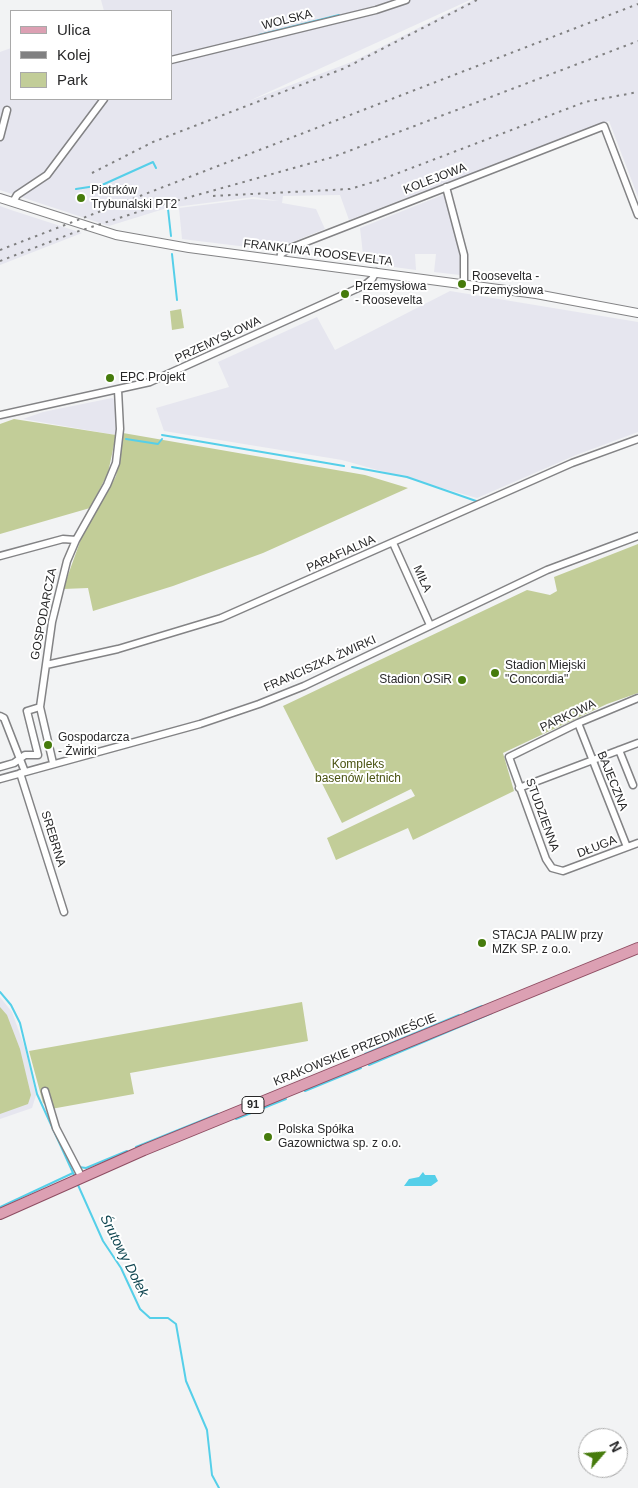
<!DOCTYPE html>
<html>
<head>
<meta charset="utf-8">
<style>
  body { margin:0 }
  #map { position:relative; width:638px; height:1488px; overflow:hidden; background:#f2f3f4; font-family:Helvetica,sans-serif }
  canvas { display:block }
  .legend { position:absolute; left:10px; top:10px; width:162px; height:90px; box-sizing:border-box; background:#fff; border:1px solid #a9a9a9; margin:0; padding:6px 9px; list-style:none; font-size:15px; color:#282829 }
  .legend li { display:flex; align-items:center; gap:10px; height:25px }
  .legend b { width:25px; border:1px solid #a9a9a9 }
  .north { position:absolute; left:578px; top:1428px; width:50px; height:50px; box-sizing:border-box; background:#fff; border:1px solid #a9a9a9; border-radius:50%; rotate:63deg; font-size:14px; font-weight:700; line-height:20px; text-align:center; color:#282829 }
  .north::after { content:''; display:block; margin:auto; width:18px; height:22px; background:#467b0c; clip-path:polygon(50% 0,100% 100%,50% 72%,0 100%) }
</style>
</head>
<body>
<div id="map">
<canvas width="638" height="1488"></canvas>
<ul class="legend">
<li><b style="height:6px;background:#dca0b3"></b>Ulica</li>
<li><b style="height:6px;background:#808081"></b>Kolej</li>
<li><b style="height:14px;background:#c2cd98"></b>Park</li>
</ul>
<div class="north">N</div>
</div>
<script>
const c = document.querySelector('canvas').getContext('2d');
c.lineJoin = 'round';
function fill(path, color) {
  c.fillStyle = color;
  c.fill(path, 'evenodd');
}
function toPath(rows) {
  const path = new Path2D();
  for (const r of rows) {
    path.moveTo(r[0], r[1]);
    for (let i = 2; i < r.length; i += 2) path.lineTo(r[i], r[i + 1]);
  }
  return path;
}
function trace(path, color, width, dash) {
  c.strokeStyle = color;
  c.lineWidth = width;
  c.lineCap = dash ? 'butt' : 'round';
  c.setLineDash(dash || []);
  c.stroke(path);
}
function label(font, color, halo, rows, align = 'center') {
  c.font = font + ' Helvetica,sans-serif';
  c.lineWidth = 4;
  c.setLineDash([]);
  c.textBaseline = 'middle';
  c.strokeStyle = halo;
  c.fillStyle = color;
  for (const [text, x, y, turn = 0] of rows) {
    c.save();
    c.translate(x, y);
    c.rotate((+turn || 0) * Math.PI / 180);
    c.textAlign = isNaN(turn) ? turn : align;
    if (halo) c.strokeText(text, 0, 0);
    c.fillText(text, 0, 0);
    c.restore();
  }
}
const built = toPath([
  [101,0,470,0,249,101,354,61,473,0,638,0,638,197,609,121,349,220,340,195,283,196,282,203,316,209,325,229,272,250,182,239,179,208,251,199,279,201,254,197,167,208,109,226,0,190,0,52,11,48,11,99,171,99,171,11,104,11],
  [445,194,462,263,460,275,434,272,436,254,415,254,416,270,364,263,360,228],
  [0,206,11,210,82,233,0,265],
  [450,291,638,322,638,432,576,455,477,498,342,460,164,431,156,408,229,387,218,362,317,317,335,350],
  [112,398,115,400,116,410,116,435,23,419,43,412],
  [0,997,12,1012,25,1048,36,1095,32,1108,0,1119]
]);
const green = toPath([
  [181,309,184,328,172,330,170,311],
  [14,419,116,435,108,473,90,508,0,534,0,424],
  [123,433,365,475,408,488,263,553,173,586,93,611,88,588,63,589,81,539,116,476],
  [638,544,638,693,607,704,503,753,514,791,413,840,408,828,336,860,327,838,415,796,411,789,342,823,283,706,527,590,550,595,557,591,554,577],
  [302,1002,308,1041,130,1073,134,1094,51,1109,43,1103,29,1051],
  [0,1007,7,1015,20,1049,31,1095,28,1104,0,1114]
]);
const water = toPath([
  [423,1172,425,1175,435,1175,438,1181,431,1186,404,1186,409,1179,419,1177]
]);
const stream = toPath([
  [259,35,339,15],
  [76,189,102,185,153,162,156,168],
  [169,198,169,200],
  [168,209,171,236],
  [172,254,177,300],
  [162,435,344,466],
  [126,439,158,444,162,439],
  [352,467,407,477,476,501],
  [0,992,11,1005,20,1023,37,1094,74,1175],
  [465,1013,482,1006],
  [365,1054,459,1015],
  [369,1065,492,1013],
  [305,1091,361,1068],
  [236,1119,286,1099],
  [136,1147,218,1114],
  [79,1167,86,1168,127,1151],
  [78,1185,103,1241,121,1268,140,1309,150,1318,168,1318,176,1324,186,1381,207,1430,212,1475,219,1488],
  [0,1207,73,1173]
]);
const minor = toPath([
  [171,60,376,10,406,0],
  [0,137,7,110],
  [446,187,464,255,464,284],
  [13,202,17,195,47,175,104,99],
  [280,259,281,254,288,249,604,126,638,215],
  [0,415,150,382,365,285,372,279,376,272],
  [393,543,430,625],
  [0,556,63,539,76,540],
  [46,665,118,649,221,618,572,463,638,439],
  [638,698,578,723,509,757,546,859,552,868,563,871,638,843],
  [0,716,4,718,25,772],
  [578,723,627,847],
  [619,750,633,785],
  [53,763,40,707,52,622,67,561,76,540,107,485,116,463,120,429,118,390],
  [0,767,14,763,25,755,38,755,27,711,40,707],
  [20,773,64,912],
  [0,779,200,724,259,704,304,686,547,570,638,536],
  [519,788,638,743],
  [45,1091,56,1128,81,1176]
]);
const tertiary = toPath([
  [0,198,116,235,189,248,536,294,638,313]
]);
const primary = toPath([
  [0,1214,144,1150,638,948]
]);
const rail = toPath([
  [92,173,153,142,345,68,477,0],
  [213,196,350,189,380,180,585,102,638,92],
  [0,250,638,4],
  [0,261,73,233,147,209,333,157,638,41]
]);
const markers = [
  [81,198,5,"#467b0c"],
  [462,284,5,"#467b0c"],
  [345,294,5,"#467b0c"],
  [110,378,5,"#467b0c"],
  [495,673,5,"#467b0c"],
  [462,680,5,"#467b0c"],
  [48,745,5,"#467b0c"],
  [482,943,5,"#467b0c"],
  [268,1137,5,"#467b0c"]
];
const shields = [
  [253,1105,22]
];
const shieldNames = [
  ["91",253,1105]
];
const streetNames = [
  ["WOLSKA",287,20,-14],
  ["KOLEJOWA",435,179,-21],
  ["FRANKLINA ROOSEVELTA",318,253,7],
  ["PRZEMYSŁOWA",218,340,-25],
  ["PARAFIALNA",341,554,-24],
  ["MIŁA",422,579,66],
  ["GOSPODARCZA",44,614,-79],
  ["FRANCISZKA ŻWIRKI",320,664,-24],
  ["PARKOWA",568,716,-25],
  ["BAJECZNA",612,781,68],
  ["STUDZIENNA",542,815,70],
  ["SREBRNA",53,839,73],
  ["DŁUGA",597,847,-21],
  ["KRAKOWSKIE PRZEDMIEŚCIE",355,1050,-22]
];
const poiNames = [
  ["Piotrków",91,191],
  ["Trybunalski PT2",91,205],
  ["Roosevelta -",472,277],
  ["Przemysłowa",472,291],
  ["Przemysłowa",355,287],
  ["- Roosevelta",355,301],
  ["EPC Projekt",120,378],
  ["Stadion Miejski",505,666],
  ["\"Concordia\"",505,680],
  ["Stadion OSiR",452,680,"right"],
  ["Gospodarcza",58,738],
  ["- Żwirki",58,752],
  ["STACJA PALIW przy",492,936],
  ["MZK SP. z o.o.",492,950],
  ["Polska Spółka",278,1130],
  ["Gazownictwa sp. z o.o.",278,1144]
];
const parkNames = [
  ["Kompleks",358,765],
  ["basenów letnich",358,779]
];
const waterNames = [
  ["Śrutowy Dołek",124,1256,63]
];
fill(built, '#e6e6ef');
fill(green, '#c2cd98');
fill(water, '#55cfe9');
trace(stream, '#55cfe9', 2);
trace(minor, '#838385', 9);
trace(tertiary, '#838385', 10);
trace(primary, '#8e4d62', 12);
trace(minor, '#fff', 6);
trace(tertiary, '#fff', 8);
trace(primary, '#dca0b3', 10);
trace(rail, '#808081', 2, [2.5, 5]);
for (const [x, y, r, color] of markers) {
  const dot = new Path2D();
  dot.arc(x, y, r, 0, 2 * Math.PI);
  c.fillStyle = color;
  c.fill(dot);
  trace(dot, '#fff', 2);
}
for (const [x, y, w] of shields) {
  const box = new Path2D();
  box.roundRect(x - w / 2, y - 8.5, w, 17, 4);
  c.fillStyle = '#fff';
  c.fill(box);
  trace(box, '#282829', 1);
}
label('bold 11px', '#282829', null, shieldNames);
label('12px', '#282829', '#fff', streetNames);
label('12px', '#282829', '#fff', poiNames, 'left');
label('12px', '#495211', '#fff', parkNames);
label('italic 14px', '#104651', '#fff', waterNames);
</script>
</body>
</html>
